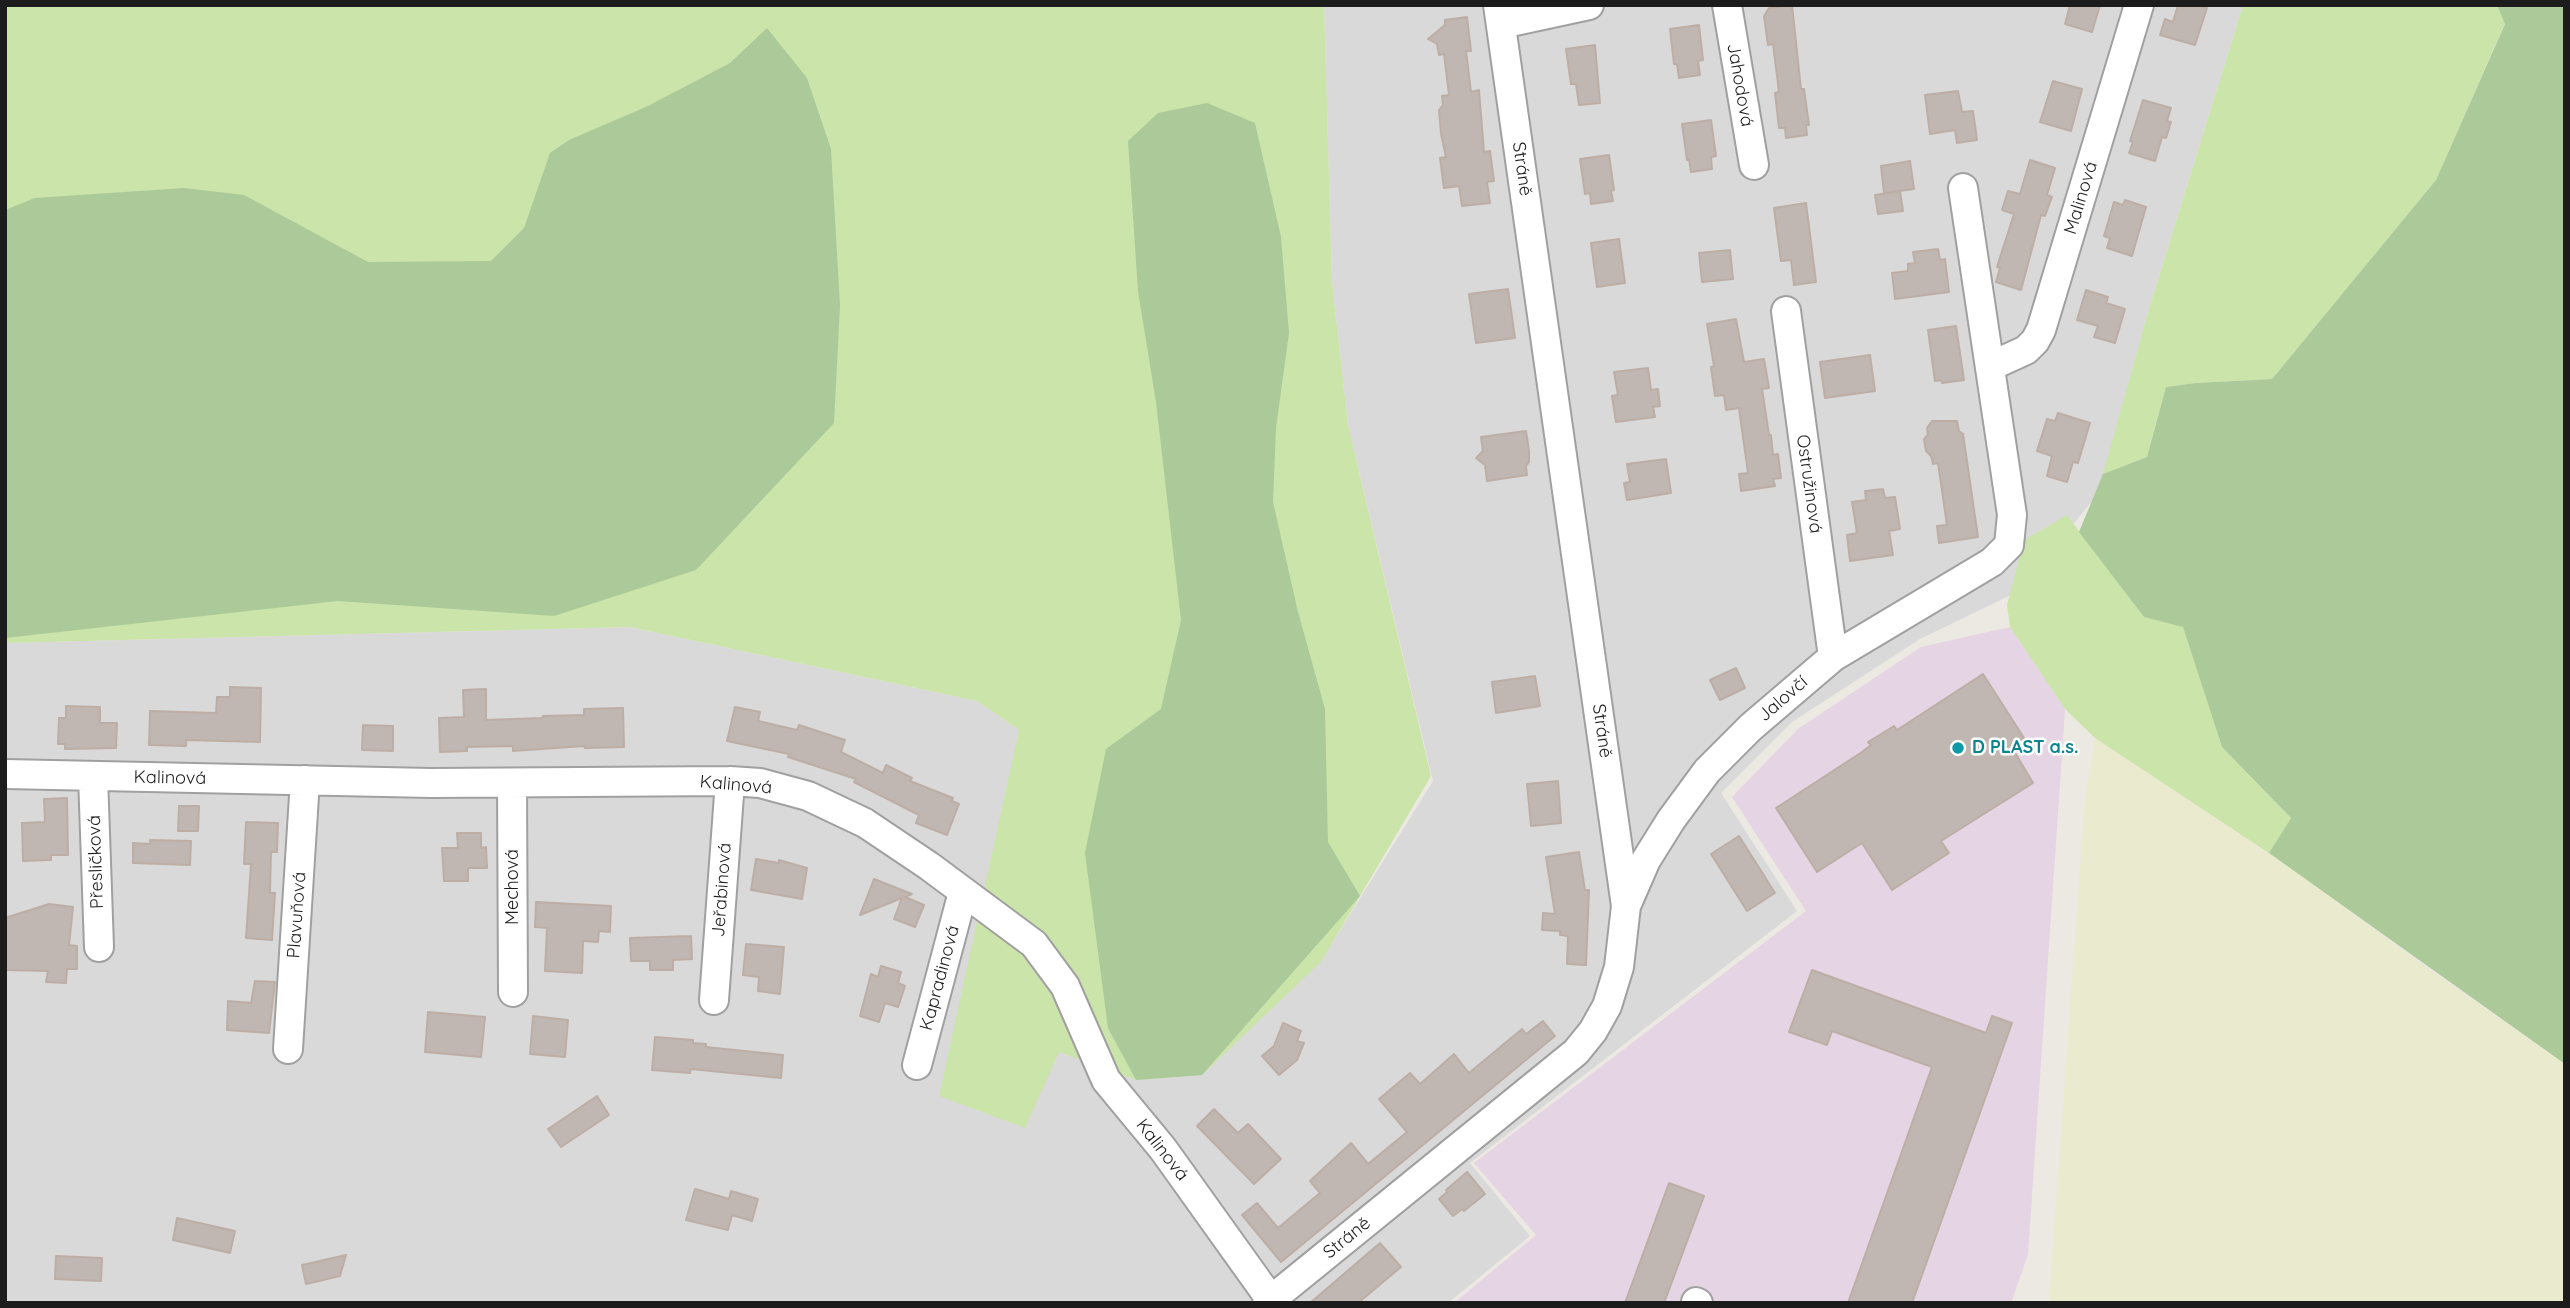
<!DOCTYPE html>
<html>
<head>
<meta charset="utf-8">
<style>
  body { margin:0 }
  #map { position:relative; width:2570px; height:1308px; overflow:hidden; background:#ece8e2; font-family:Quicksand,sans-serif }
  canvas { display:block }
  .frame { position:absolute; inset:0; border:7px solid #1c1c1c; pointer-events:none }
</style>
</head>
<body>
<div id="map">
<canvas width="2570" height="1308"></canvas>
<div class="frame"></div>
</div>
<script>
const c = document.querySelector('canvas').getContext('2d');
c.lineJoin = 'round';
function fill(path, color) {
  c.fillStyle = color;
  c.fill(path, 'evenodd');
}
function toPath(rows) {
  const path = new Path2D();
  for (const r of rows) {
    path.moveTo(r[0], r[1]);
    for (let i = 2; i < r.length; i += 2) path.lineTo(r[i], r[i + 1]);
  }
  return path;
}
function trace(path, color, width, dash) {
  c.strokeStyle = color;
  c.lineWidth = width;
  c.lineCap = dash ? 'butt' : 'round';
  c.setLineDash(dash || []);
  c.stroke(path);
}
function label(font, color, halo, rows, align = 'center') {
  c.font = font + ' Quicksand,sans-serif';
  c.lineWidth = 5;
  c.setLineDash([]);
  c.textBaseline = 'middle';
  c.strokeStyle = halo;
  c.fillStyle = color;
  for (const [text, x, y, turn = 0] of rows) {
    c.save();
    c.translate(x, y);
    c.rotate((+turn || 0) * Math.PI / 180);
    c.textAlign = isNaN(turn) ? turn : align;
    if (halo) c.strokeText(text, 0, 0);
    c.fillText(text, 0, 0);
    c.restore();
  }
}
const residential = toPath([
  [1324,5,2243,5,2148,312,2099,492,2021,590,1920,639,1792,722,1721,793,1797,911,1470,1163,1530,1236,1448,1303,5,1303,5,643,630,627,977,701,1127,803,1321,961,1433,781,1348,425,1332,283]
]);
const industrial = toPath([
  [2010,627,2065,709,2028,1254,2011,1303,1454,1303,1536,1235,1474,1163,1806,911,1732,797,1798,729,1921,647]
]);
const farmland = toPath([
  [2095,738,2248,837,2426,967,2565,1064,2565,1303,2049,1303,2085,800]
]);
const grass = toPath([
  [5,5,1324,5,1332,283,1348,425,1431,776,1321,962,1202,1075,1136,1080,1059,1052,1025,1128,939,1096,1019,730,977,701,630,627,5,643],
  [2243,5,2497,5,2505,23,2436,180,2272,379,2196,383,2166,387,2147,457,2103,474,2148,312],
  [2067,515,2144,617,2183,626,2222,747,2291,818,2269,853,2095,738,2065,709,2010,627,2007,605,2024,540]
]);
const forest = toPath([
  [2497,5,2565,5,2565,1064,2269,853,2291,818,2222,747,2183,627,2144,617,2079,532,2103,474,2147,457,2166,387,2196,383,2272,379,2436,180,2505,24],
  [767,28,807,78,831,149,840,306,834,423,696,570,554,616,338,601,5,638,5,210,35,198,184,188,244,195,368,262,491,261,524,228,550,153,569,140,648,106,730,63],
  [1207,103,1255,123,1281,237,1289,333,1276,428,1273,502,1298,612,1325,709,1328,842,1360,896,1202,1075,1136,1080,1108,1028,1085,853,1106,749,1161,709,1181,620,1156,402,1138,291,1128,141,1158,113]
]);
const building = toPath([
  [1792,5,1801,89,1804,89,1809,125,1806,125,1807,135,1786,138,1785,128,1779,128,1775,93,1779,92,1773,44,1768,45,1764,16,1769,8,1792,5],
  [2070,5,2100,5,2092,32,2065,24,2070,5],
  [2178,5,2197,5,2207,8,2195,45,2160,35,2165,19,2173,22,2178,5],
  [1467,17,1471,51,1466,51,1471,92,1479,90,1484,152,1490,151,1494,181,1487,182,1490,203,1462,206,1459,186,1444,188,1440,158,1446,157,1441,134,1439,110,1443,105,1442,96,1449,95,1444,54,1439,55,1437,44,1428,39,1445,25,1445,20,1467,17],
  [1699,25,1703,60,1698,61,1700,75,1679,78,1677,64,1674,64,1670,29,1699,25],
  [1595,45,1600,103,1579,105,1576,84,1571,84,1566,49,1595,45],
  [2053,81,2082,89,2071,131,2040,122,2053,81],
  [1958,91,1962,112,1973,111,1977,140,1957,143,1955,130,1930,134,1925,95,1958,91],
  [2143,100,2171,108,2167,121,2171,122,2166,138,2162,137,2155,161,2129,153,2133,142,2130,141,2143,100],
  [1711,120,1716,156,1711,157,1712,169,1691,172,1689,159,1687,160,1682,124,1711,120],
  [1609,155,1614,190,1611,191,1613,201,1591,204,1590,193,1585,194,1580,159,1609,155],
  [2030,160,2055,168,2047,195,2052,197,2045,216,2041,215,2021,290,1996,282,2000,268,1997,267,2014,214,2002,210,2008,191,2020,194,2030,160],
  [1910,161,1914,189,1884,193,1881,166,1910,161],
  [1900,191,1903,211,1878,214,1875,195,1900,191],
  [2125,200,2146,207,2132,256,2107,248,2110,238,2104,236,2114,202,2123,205,2125,200],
  [1806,203,1816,282,1794,285,1791,260,1781,261,1774,208,1806,203],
  [1619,239,1625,283,1597,287,1591,243,1619,239],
  [1938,249,1940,260,1945,259,1949,292,1895,299,1892,273,1908,271,1908,264,1915,263,1913,252,1938,249],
  [1730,250,1733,279,1702,282,1699,253,1730,250],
  [1508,289,1515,338,1476,343,1469,294,1508,289],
  [2086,290,2108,297,2106,303,2125,309,2115,343,2094,337,2098,326,2077,320,2086,290],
  [1736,319,1744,362,1764,359,1769,388,1762,389,1769,435,1771,435,1773,455,1778,454,1781,478,1773,479,1775,486,1741,491,1739,474,1748,473,1739,408,1726,410,1724,395,1715,396,1711,367,1714,366,1707,324,1736,319],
  [1956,326,1964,380,1942,383,1941,380,1935,381,1928,330,1956,326],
  [1870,355,1875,391,1825,398,1820,362,1870,355],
  [1648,368,1651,390,1658,389,1660,406,1653,407,1655,417,1616,422,1612,396,1618,395,1614,372,1648,368],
  [2058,413,2090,423,2078,463,2073,462,2067,482,2047,476,2052,456,2037,451,2047,419,2055,421,2058,413],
  [1932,421,1957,421,1959,431,1963,434,1978,537,1939,543,1937,526,1947,525,1938,463,1933,464,1931,456,1926,451,1924,439,1928,434,1927,428,1932,421],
  [1526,431,1529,451,1529,462,1526,466,1527,475,1487,481,1485,465,1476,458,1483,451,1481,437,1526,431],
  [1666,459,1671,493,1627,500,1624,483,1630,482,1627,464,1666,459],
  [1883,489,1885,498,1895,497,1900,529,1889,531,1893,555,1850,561,1847,535,1857,533,1852,502,1866,500,1865,491,1883,489],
  [1736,668,1745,688,1720,700,1710,680,1736,668],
  [1983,674,2024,738,2011,746,2033,783,1941,841,1949,853,1892,890,1862,843,1817,872,1776,808,1862,752,1871,745,1868,742,1894,726,1897,730,1983,674],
  [1535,676,1540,706,1496,713,1492,682,1535,676],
  [230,687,261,688,260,742,186,740,186,746,149,745,150,711,216,713,217,697,230,697,230,687],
  [486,689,486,720,542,718,543,716,584,715,584,709,623,708,624,747,585,748,584,746,513,751,513,746,467,747,467,751,440,752,439,718,464,717,463,690,486,689],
  [66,706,100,707,100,723,117,723,116,748,65,749,65,744,58,744,59,718,66,718,66,706],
  [735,707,760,712,758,721,797,730,799,725,845,740,841,752,883,773,886,765,912,778,910,781,953,798,952,801,959,804,947,835,916,823,919,815,854,782,856,779,788,757,789,754,727,741,735,707],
  [363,725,393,726,393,751,362,750,363,725],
  [1558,781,1561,823,1531,826,1527,784,1558,781],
  [67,798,68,855,51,855,51,860,23,861,22,823,45,822,44,799,67,798],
  [179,806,199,806,198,831,178,831,179,806],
  [246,822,278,823,277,852,271,852,270,893,275,893,272,940,246,938,251,864,244,864,246,822],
  [457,833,481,833,481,848,486,847,487,868,468,868,468,881,444,881,442,848,458,848,457,833],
  [1739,836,1775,893,1747,911,1711,854,1739,836],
  [150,840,191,841,190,865,133,863,133,843,150,844,150,840],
  [1579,852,1585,890,1589,890,1586,965,1567,964,1568,936,1560,935,1560,931,1542,930,1543,913,1555,914,1546,857,1579,852],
  [756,859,779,863,779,860,807,868,802,899,751,890,756,859],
  [874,879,912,894,905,897,924,905,915,927,894,919,902,898,860,915,874,879],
  [536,902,611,906,610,932,599,931,598,942,583,941,582,973,545,971,547,928,535,927,536,902],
  [49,904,73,907,69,945,77,946,77,969,67,969,66,983,46,982,48,971,5,970,5,918,49,904],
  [691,936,692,959,673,960,673,970,650,970,650,961,631,961,630,938,691,936],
  [746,944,784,947,780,994,758,991,759,977,743,975,746,944],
  [881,966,901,972,898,983,905,986,898,1007,885,1003,879,1022,860,1016,871,974,878,977,881,966],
  [1812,970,1986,1033,1992,1016,2012,1023,1912,1303,1848,1303,1932,1067,1832,1031,1827,1045,1789,1032,1812,970],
  [255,981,275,982,269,1033,227,1030,228,1001,251,1003,255,981],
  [428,1012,485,1017,481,1057,425,1052,428,1012],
  [533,1016,568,1020,565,1057,530,1054,533,1016],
  [1543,1021,1555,1036,1281,1262,1242,1215,1257,1203,1278,1228,1320,1193,1310,1181,1351,1143,1368,1164,1407,1132,1379,1099,1410,1073,1420,1084,1454,1054,1469,1073,1522,1029,1526,1034,1543,1021],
  [1283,1023,1301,1031,1297,1041,1304,1043,1297,1060,1279,1075,1262,1056,1274,1046,1283,1023],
  [655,1037,693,1040,693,1043,706,1044,706,1047,783,1055,781,1078,691,1069,690,1073,652,1070,655,1037],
  [597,1096,609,1115,561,1147,548,1129,597,1096],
  [1214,1109,1238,1133,1248,1124,1281,1159,1254,1184,1197,1126,1214,1109],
  [1467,1172,1485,1194,1464,1211,1462,1209,1453,1216,1439,1199,1447,1192,1446,1190,1467,1172],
  [1669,1183,1704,1196,1664,1303,1625,1303,1669,1183],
  [695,1189,729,1199,731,1191,758,1199,752,1221,732,1215,728,1230,686,1220,695,1189],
  [177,1218,235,1231,230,1253,173,1240,177,1218],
  [1380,1243,1401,1267,1358,1303,1310,1303,1380,1243],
  [346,1255,340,1276,306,1284,302,1265,346,1255],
  [56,1256,102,1258,101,1281,55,1279,56,1256]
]);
const minor = toPath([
  [1727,5,1754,165],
  [1501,24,1589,5],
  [1786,311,1833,657],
  [1991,366,2026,350,2035,341,2041,330,2139,5],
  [5,774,431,783,730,781,760,783,808,796,865,823,929,866,1034,944,1065,986,1106,1080,1163,1149,1271,1300],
  [93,776,99,947],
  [512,783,513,992],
  [1626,906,1646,860,1671,820,1707,771,1751,727,1833,657,1992,562,2009,545,2012,515,1963,188],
  [714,1000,730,781],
  [288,1049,305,780],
  [917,1065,963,892],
  [1696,1302,1698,1303],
  [1267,1303,1576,1052,1593,1031,1607,1006,1619,967,1626,906,1498,5]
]);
const markers = [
  [1958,748,7,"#0f9aa8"]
];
const streetNames = [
  ["Jahodová",1740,85,80],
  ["Stráně",1522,169,82],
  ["Malinová",2081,198,-73],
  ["Ostružinová",1809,484,82],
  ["Jalovčí",1783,699,-41],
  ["Stráně",1602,731,82],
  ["Kalinová",170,778,1],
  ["Kalinová",736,785,5],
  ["Přesličková",96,862,-92],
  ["Mechová",513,887,-90],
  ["Jeřabinová",722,890,-86],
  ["Plavuňová",297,915,-86],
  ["Kapradinová",940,978,-75],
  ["Kalinová",1162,1150,52],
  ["Stráně",1347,1238,-39]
];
const cultureNames = [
  ["D PLAST a.s.",1972,748]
];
fill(residential, '#dad9d9');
fill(industrial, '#e5d4e3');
fill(farmland, '#eaeace');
fill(grass, '#cbe4aa');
fill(forest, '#abc999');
fill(building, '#c0b7b2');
trace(building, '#bdaea5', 2);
trace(minor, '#a0a0a0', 32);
trace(minor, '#fff', 28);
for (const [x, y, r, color] of markers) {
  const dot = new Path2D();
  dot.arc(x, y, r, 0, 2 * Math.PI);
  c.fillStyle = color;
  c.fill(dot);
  trace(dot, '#fff', 2.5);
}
label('18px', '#1c1c1c', '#fff', streetNames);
label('bold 18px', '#0d838f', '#fff', cultureNames, 'left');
</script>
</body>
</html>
